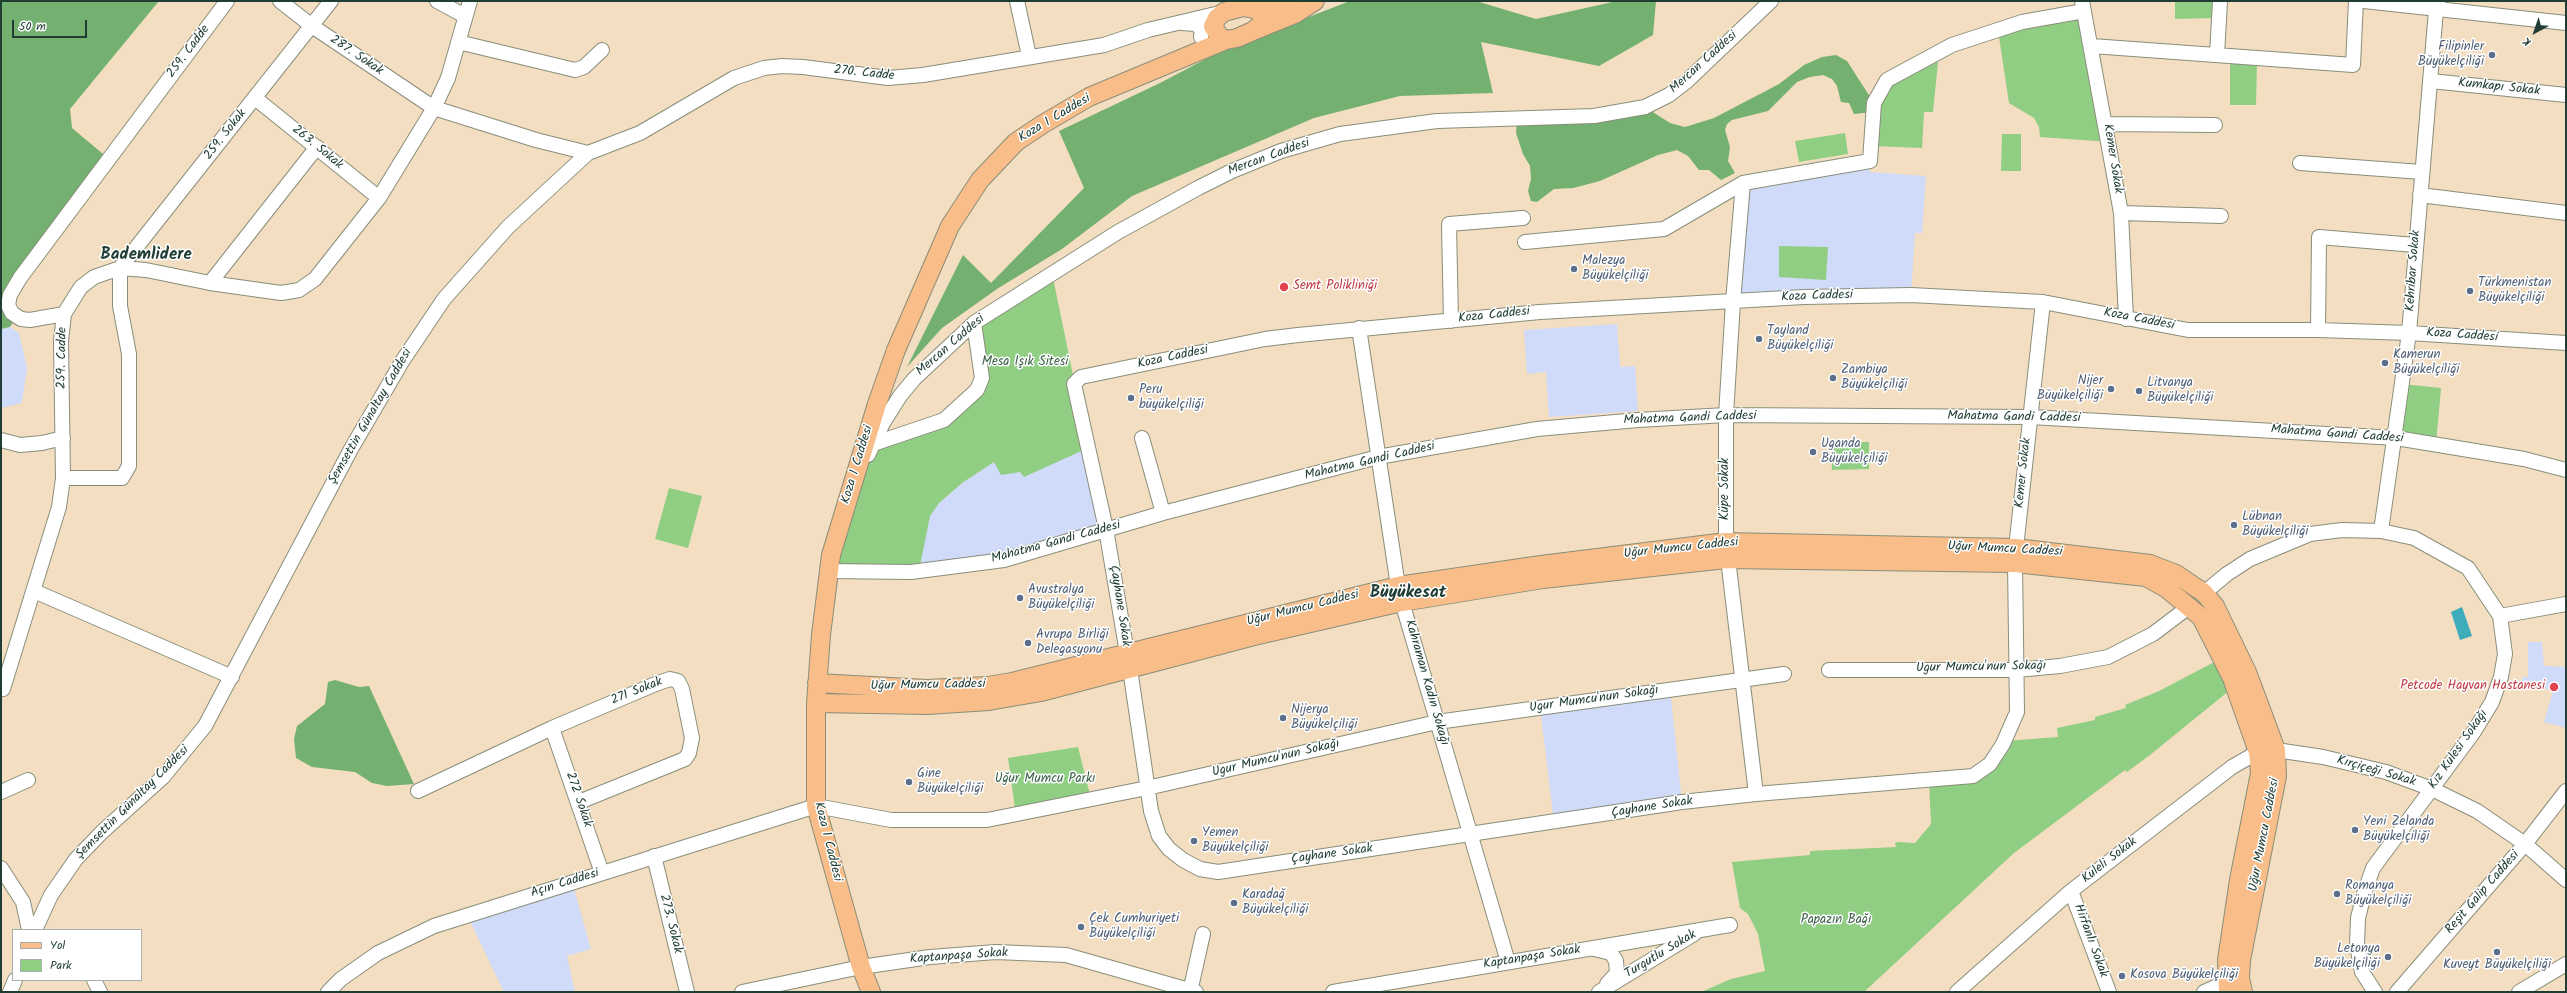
<!DOCTYPE html>
<html>
<head>
<meta charset="utf-8">
<style>
  body { margin:0 }
  #map { position:relative; width:2567px; height:993px; overflow:hidden; background:#f3dec1; font-family:Kalam,sans-serif }
  canvas { display:block }
  .frame { position:absolute; inset:0; border:2px solid #1f3d34; pointer-events:none }
  .legend { position:absolute; left:12px; top:929px; width:130px; height:52px; box-sizing:border-box; background:#fff; border:1px solid #a5b1ae; margin:0; padding:5px 7px; list-style:none; font-size:12px; color:#1f3d34 }
  .legend li { display:flex; align-items:center; gap:8px; height:20px }
  .legend b { width:20px; border:1px solid #a5b1ae }
  .north { position:absolute; left:2515px; top:12px; width:40px; height:40px; -webkit-text-stroke:3px #fff; paint-order:stroke; rotate:220deg; font-size:11px; font-weight:700; line-height:16px; text-align:center; color:#1f3d34 }
  .north::after { content:''; display:block; margin:auto; width:14px; height:18px; background:#1f3d34; clip-path:polygon(50% 0,100% 100%,50% 72%,0 100%) }
  .scale { position:absolute; left:12px; top:20px; width:75px; height:18px; box-sizing:border-box; border:2px solid #1f3d34; border-top:0; padding-left:5px; font-size:12px; line-height:14px; white-space:nowrap; color:#1f3d34; -webkit-text-stroke:3px #fff; paint-order:stroke }
</style>
</head>
<body>
<div id="map">
<canvas width="2567" height="993"></canvas>
<div class="frame"></div>
<ul class="legend">
<li><b style="height:5px;background:#f8bd88"></b>Yol</li>
<li><b style="height:11px;background:#90ce83"></b>Park</li>
</ul>
<div class="north">K</div>
<div class="scale">50 m</div>
</div>
<script>
const c = document.querySelector('canvas').getContext('2d');
c.lineJoin = 'round';
function fill(path, color) {
  c.fillStyle = color;
  c.fill(path, 'evenodd');
}
function toPath(rows) {
  const path = new Path2D();
  for (const r of rows) {
    path.moveTo(r[0], r[1]);
    for (let i = 2; i < r.length; i += 2) path.lineTo(r[i], r[i + 1]);
  }
  return path;
}
function trace(path, color, width, dash) {
  c.strokeStyle = color;
  c.lineWidth = width;
  c.lineCap = dash ? 'butt' : 'round';
  c.setLineDash(dash || []);
  c.stroke(path);
}
function label(font, color, halo, rows, align = 'center') {
  c.font = font + ' Kalam,sans-serif';
  c.lineWidth = 3;
  c.setLineDash([]);
  c.textBaseline = 'middle';
  c.strokeStyle = halo;
  c.fillStyle = color;
  for (const [text, x, y, turn = 0] of rows) {
    c.save();
    c.translate(x, y);
    c.rotate((+turn || 0) * Math.PI / 180);
    c.textAlign = isNaN(turn) ? turn : align;
    if (halo) c.strokeText(text, 0, 0);
    c.fillText(text, 0, 0);
    c.restore();
  }
}
const built = toPath([
  [1870,161,1870,172,1926,176,1922,233,1915,233,1911,295,1733,302,1743,183],
  [1617,324,1620,367,1635,366,1638,411,1549,417,1546,372,1527,374,1524,330],
  [10,327,19,333,27,368,22,403,1,408,1,329],
  [1088,448,1106,529,1018,556,919,571,929,516,939,503,962,483,994,462],
  [2528,642,2542,642,2544,666,2566,667,2566,728,2544,722,2553,691,2531,684,2530,681,2522,681,2522,677,2528,677],
  [1670,689,1682,802,1554,823,1540,707],
  [572,882,591,949,567,956,575,992,504,992,467,915]
]);
const green = toPath([
  [2175,1,2212,1,2213,18,2175,19],
  [2084,11,2110,142,2040,137,2039,127,2034,118,2009,103,1998,30],
  [1939,52,1933,112,1924,112,1922,148,1872,146,1874,103,1887,80],
  [2230,64,2257,64,2256,105,2230,105],
  [1845,133,1848,154,1799,162,1795,141],
  [2002,134,2021,134,2021,171,2001,171],
  [1779,246,1828,247,1826,280,1779,277],
  [1052,273,1088,448,1024,477,1020,472,1001,475,994,462,962,483,939,503,930,516,919,571,828,571,873,444,944,420,977,390,974,323],
  [2403,384,2441,388,2436,444,2396,438],
  [1831,442,1869,442,1869,469,1832,470],
  [669,488,702,496,688,548,655,539],
  [2222,658,2235,686,2150,755,2127,772,2125,770,2014,853,1864,992,1701,992,1731,979,1765,971,1758,934,1748,914,1740,908,1732,862,1810,855,1810,851,1896,847,1895,843,1898,842,1915,843,1931,824,1929,780,1973,776,2005,741,2058,737,2057,728,2095,720,2095,717,2126,708,2125,705,2159,691],
  [1078,747,1091,799,1016,815,1008,758]
]);
const forest = toPath([
  [1,1,159,1,70,109,72,128,109,159,10,295,17,316,10,327,1,329],
  [1350,1,1476,1,1536,19,1617,1,1656,1,1653,35,1599,66,1481,42,1493,93,1400,96,1314,118,1132,196,1062,249,997,289,942,328,907,367,963,255,991,283,1084,188,1059,131,1160,83,1221,51],
  [1836,55,1847,61,1874,103,1873,112,1854,114,1849,103,1841,102,1837,86,1832,79,1823,75,1810,77,1797,82,1768,111,1732,120,1727,124,1725,130,1730,147,1728,161,1735,173,1721,180,1709,170,1699,170,1688,156,1677,150,1658,155,1600,181,1573,188,1554,189,1537,202,1531,201,1528,191,1531,179,1530,166,1523,154,1516,133,1517,122,1645,107,1670,123,1685,127,1714,118,1760,94,1779,84,1804,65,1822,57],
  [335,680,359,687,369,686,414,784,387,786,372,783,355,772,312,767,296,758,294,739,297,726,325,704,328,682]
]);
const water = toPath([
  [2462,607,2472,636,2460,640,2451,612]
]);
const minor = toPath([
  [280,1,312,26,434,108,536,140,588,153],
  [437,1,465,16],
  [1017,1,1029,56],
  [2082,1,2121,213,2126,319],
  [2364,1,2566,23],
  [1182,23,1196,24,1202,30,1201,37],
  [458,42,575,70,584,67,602,50],
  [2092,46,2353,65,2356,1],
  [2217,55,2220,1],
  [2431,81,2566,95],
  [255,98,379,198],
  [2107,124,2215,125],
  [2300,163,2422,172],
  [1743,183,1733,302,1726,415,1726,542,1756,794],
  [2420,195,2566,213],
  [2121,213,2221,216],
  [1525,242,1664,229,1743,183,1870,161,1874,103,1887,80,1952,45,2022,22,2084,11],
  [120,268,331,1],
  [210,283,317,147],
  [64,314,81,287,94,277,120,268,146,270,210,283,281,293,299,290,315,279,379,198,434,108,448,78,470,1],
  [1451,321,1449,224,1523,218],
  [1359,328,1398,586],
  [2318,330,2319,237,2415,245],
  [1142,438,1163,513],
  [1,440,20,445,42,443,63,438],
  [873,444,944,420,977,390,982,378,974,323],
  [868,455,883,423,900,396,914,379,974,323,1118,232,1198,188,1232,171,1281,151,1340,134,1437,121,1594,116,1645,107,1669,95,1686,82,1771,1],
  [63,478,122,478,129,466,129,354,120,306,120,268],
  [2381,531,2409,333,2436,10,2438,1],
  [2016,548,2043,302],
  [828,571,911,572,1004,560,1163,513,1378,457,1537,429,1638,420,1726,415,2031,417,2396,438,2524,459,2566,470],
  [34,591,232,677],
  [2204,593,2227,574,2250,559,2310,534,2342,530,2381,531,2414,538,2468,568,2500,616,2505,654,2501,677,2492,702,2473,733,2373,868,2364,894,2358,918,2357,945,2362,972,2375,992],
  [1402,602,1508,962],
  [2500,616,2566,604],
  [1127,653,1106,529,1074,384,1081,377,1265,339,1298,335,1540,312,1804,297,1911,295,2043,302,2188,330,2318,330,2409,333,2566,343],
  [1130,669,1151,811,1159,836,1169,849,1183,860,1200,869,1218,872,1682,802,1756,794,1973,776,1990,764,2003,744,2017,712,2015,563],
  [1829,670,2017,670,2060,666,2108,657,2153,634,2190,606],
  [3,689,59,507,63,478,61,341,64,314,30,320,21,319,12,313,8,305,10,295,20,278,227,1],
  [552,728,602,873],
  [418,791,552,728,658,683,670,679,678,681,682,689,692,738,689,753,685,759,579,802],
  [1,792,28,780],
  [654,856,687,992],
  [1,868,23,902,29,930],
  [2071,891,2109,992],
  [35,930,51,895,76,859,102,832,163,777,205,726,351,449,403,360,444,299,508,227,588,153,640,133,734,78,764,68,782,66,803,67,888,78,923,75,1104,45,1148,30,1224,12],
  [1594,949,1611,953,1616,961,1617,973,1607,984],
  [94,980,100,992],
  [10,992,15,980],
  [328,992,341,979,378,953,434,926,816,806,891,820,987,820,1147,788,1437,722,1784,674],
  [742,992,861,967,930,957,996,952,1066,955,1196,992],
  [1190,992,1203,934],
  [1333,992,1730,925],
  [1599,992,1694,934],
  [1957,992,2071,891,2232,767,2258,752,2276,750,2323,757,2386,772,2432,789,2477,811,2525,844,2566,880],
  [2204,992,2226,982],
  [2397,992,2525,844,2566,791],
  [2519,992,2566,964]
]);
const major = toPath([
  [1243,7,1259,10,1263,15,1261,24,1253,31,1237,38,1226,40,1219,36,1213,26,1217,18,1224,12,1243,7],
  [1257,8,1287,1],
  [1253,31,1295,14,1315,1],
  [817,683,927,689,988,686,1012,682,1398,586,1541,565,1726,542,2016,548,2150,564,2176,574,2204,593,2215,606,2247,672,2276,750,2277,776,2241,960,2240,978,2243,992],
  [816,703,927,705,989,701,1041,692,1254,636,1402,602,1543,579,1726,559,2015,563,2146,577,2166,588,2201,617,2232,678,2258,752,2260,773,2239,880,2227,960,2228,992],
  [871,992,861,967,816,806,816,703,821,635,831,555,877,404,896,350,950,226,980,180,1016,142,1043,124,1089,97,1226,40]
]);
const markers = [
  [2492,55,4,"#5c6f8a"],
  [1574,269,4,"#5c6f8a"],
  [1284,287,5,"#e0444e"],
  [2470,291,4,"#5c6f8a"],
  [1759,339,4,"#5c6f8a"],
  [2385,363,4,"#5c6f8a"],
  [1833,378,4,"#5c6f8a"],
  [2111,389,4,"#5c6f8a"],
  [2139,391,4,"#5c6f8a"],
  [1131,398,4,"#5c6f8a"],
  [1813,452,4,"#5c6f8a"],
  [2234,525,4,"#5c6f8a"],
  [1020,598,4,"#5c6f8a"],
  [1028,643,4,"#5c6f8a"],
  [2554,687,5,"#e0444e"],
  [1283,718,4,"#5c6f8a"],
  [909,782,4,"#5c6f8a"],
  [2355,830,4,"#5c6f8a"],
  [1194,841,4,"#5c6f8a"],
  [2337,894,4,"#5c6f8a"],
  [1234,903,4,"#5c6f8a"],
  [1081,927,4,"#5c6f8a"],
  [2497,952,4,"#5c6f8a"],
  [2388,957,4,"#5c6f8a"],
  [2122,976,4,"#5c6f8a"]
];
const serviceNames = [
  ["Filipinler",2484,48,"right"],
  ["Büyükelçiliği",2484,63,"right"],
  ["Malezya",1582,262],
  ["Büyükelçiliği",1582,277],
  ["Türkmenistan",2478,284],
  ["Büyükelçiliği",2478,299],
  ["Tayland",1767,332],
  ["Büyükelçiliği",1767,347],
  ["Kamerun",2393,356],
  ["Büyükelçiliği",2393,371],
  ["Zambiya",1841,371],
  ["Büyükelçiliği",1841,386],
  ["Nijer",2103,382,"right"],
  ["Büyükelçiliği",2103,397,"right"],
  ["Litvanya",2147,384],
  ["Büyükelçiliği",2147,399],
  ["Peru",1139,391],
  ["büyükelçiliği",1139,406],
  ["Uganda",1821,445],
  ["Büyükelçiliği",1821,460],
  ["Lübnan",2242,518],
  ["Büyükelçiliği",2242,533],
  ["Avustralya",1028,591],
  ["Büyükelçiliği",1028,606],
  ["Avrupa Birliği",1036,636],
  ["Delegasyonu",1036,651],
  ["Nijerya",1291,711],
  ["Büyükelçiliği",1291,726],
  ["Gine",917,775],
  ["Büyükelçiliği",917,790],
  ["Yeni Zelanda",2363,823],
  ["Büyükelçiliği",2363,838],
  ["Yemen",1202,834],
  ["Büyükelçiliği",1202,849],
  ["Romanya",2345,887],
  ["Büyükelçiliği",2345,902],
  ["Karadağ",1242,896],
  ["Büyükelçiliği",1242,911],
  ["Çek Cumhuriyeti",1089,920],
  ["Büyükelçiliği",1089,935],
  ["Letonya",2380,950,"right"],
  ["Büyükelçiliği",2380,965,"right"],
  ["Kuveyt Büyükelçiliği",2497,966,"center"],
  ["Kosova Büyükelçiliği",2130,976]
];
const streetNames = [
  ["259. Cadde",189,52,-53],
  ["287. Sokak",356,56,34],
  ["Mercan Caddesi",1704,63,-42],
  ["270. Cadde",864,74,6],
  ["Kumkapı Sokak",2499,88,6],
  ["Koza 1 Caddesi",1055,119,-31],
  ["259. Sokak",226,135,-52],
  ["263. Sokak",317,148,39],
  ["Mercan Caddesi",1269,158,-20],
  ["Kemer Sokak",2112,159,81],
  ["Kehribar Sokak",2414,271,-86],
  ["Koza Caddesi",1817,297,-2],
  ["Koza Caddesi",1494,316,-6],
  ["Koza Caddesi",2139,320,11],
  ["Koza Caddesi",2462,336,4],
  ["Mercan Caddesi",951,346,-41],
  ["259. Cadde",63,358,-89],
  ["Koza Caddesi",1173,358,-12],
  ["Şemsettin Günaltay Caddesi",371,417,-60],
  ["Mahatma Gandi Caddesi",2014,418,1],
  ["Mahatma Gandi Caddesi",1690,419,-2],
  ["Mahatma Gandi Caddesi",2337,435,4],
  ["Mahatma Gandi Caddesi",1370,462,-13],
  ["Koza 1 Caddesi",858,465,-73],
  ["Kemer Sokak",2024,473,-84],
  ["Küpe Sokak",1726,489,-90],
  ["Mahatma Gandi Caddesi",1056,543,-15],
  ["Uğur Mumcu Caddesi",1681,549,-6],
  ["Uğur Mumcu Caddesi",2005,550,3],
  ["Çayhane Sokak",1119,606,81],
  ["Uğur Mumcu Caddesi",1303,609,-14],
  ["Ugur Mumcu'nun Sokağı",1981,668,-1],
  ["Kahraman Kadın Sokağı",1426,683,74],
  ["Uğur Mumcu Caddesi",928,686,-1],
  ["271 Sokak",637,692,-22],
  ["Ugur Mumcu'nun Sokağı",1594,700,-8],
  ["Kız Kulesi Sokağı",2459,750,-55],
  ["Ugur Mumcu'nun Sokağı",1276,759,-13],
  ["Kırçiçeği Sokak",2376,772,16],
  ["272 Sokak",578,800,71],
  ["Şemsettin Günaltay Caddesi",133,803,-45],
  ["Çayhane Sokak",1652,808,-9],
  ["Uğur Mumcu Caddesi",2265,835,-79],
  ["Koza 1 Caddesi",827,842,76],
  ["Çayhane Sokak",1332,855,-8],
  ["Kuleli Sokak",2110,861,-38],
  ["Açın Caddesi",565,884,-17],
  ["Reşit Galip Caddesi",2483,893,-49],
  ["273. Sokak",670,924,76],
  ["Hirfanlı Sokak",2090,941,70],
  ["Turgutlu Sokak",1661,955,-31],
  ["Kaptanpaşa Sokak",959,957,-4],
  ["Kaptanpaşa Sokak",1532,958,-9]
];
const healthNames = [
  ["Semt Polikliniği",1293,287],
  ["Petcode Hayvan Hastanesi",2545,687,"right"]
];
const parkNames = [
  ["Mesa Işık Sitesi",1025,363],
  ["Uğur Mumcu Parkı",1045,780],
  ["Papazın Bağı",1836,921]
];
const districtNames = [
  ["Bademlidere",146,256],
  ["Büyükesat",1408,594]
];
fill(built, '#d0daf9');
fill(green, '#90ce83');
fill(forest, '#74b171');
fill(water, '#3eacbb');
trace(minor, '#898e7a', 16);
trace(major, '#898e7a', 20);
trace(minor, '#fff', 14);
trace(major, '#f8bd88', 18);
for (const [x, y, r, color] of markers) {
  const dot = new Path2D();
  dot.arc(x, y, r, 0, 2 * Math.PI);
  c.fillStyle = color;
  c.fill(dot);
  trace(dot, '#fff', 1.5);
}
label('13px', '#4e5e75', '#fff', serviceNames, 'left');
label('13px', '#1f3d34', '#fff', streetNames);
label('13px', '#be3a42', '#fff', healthNames, 'left');
label('13px', '#3b6148', '#fff', parkNames);
label('bold 17px', '#1f3d34', '#fff', districtNames);
</script>
</body>
</html>
